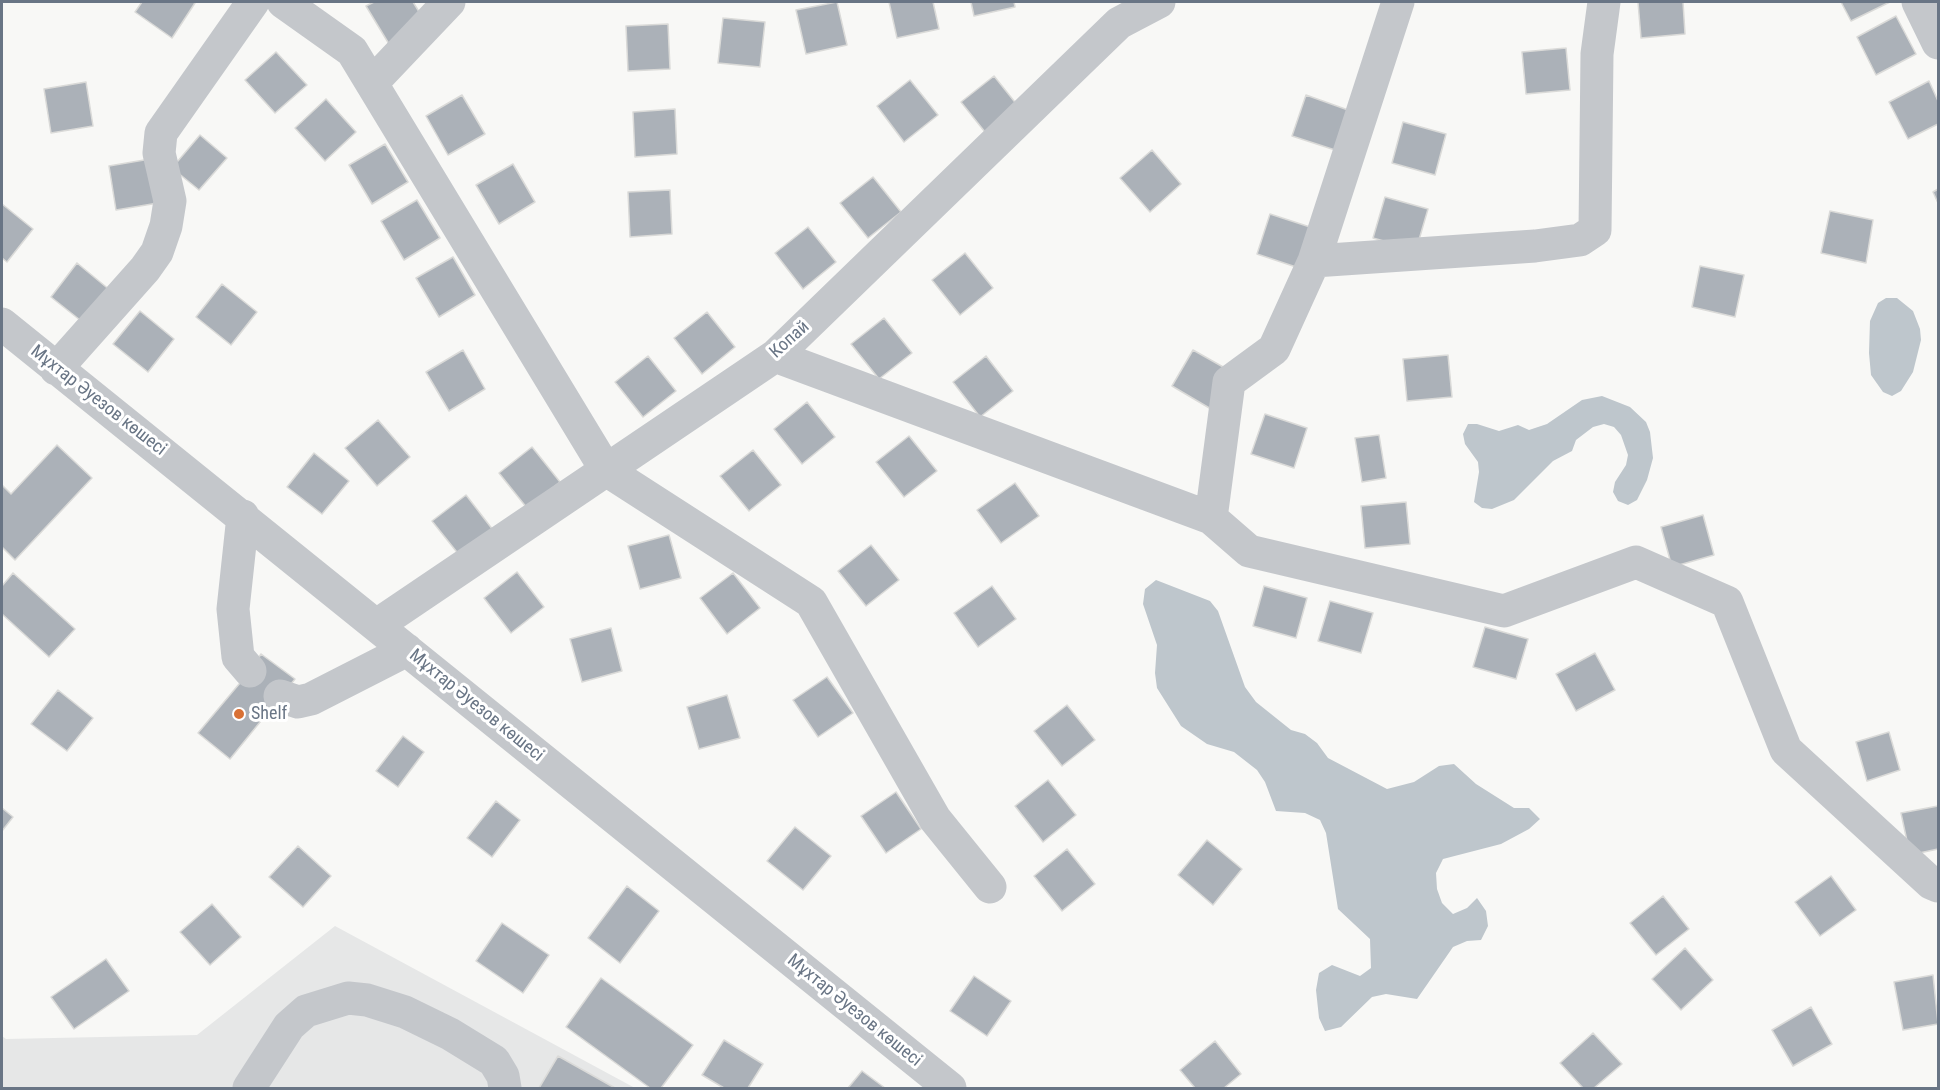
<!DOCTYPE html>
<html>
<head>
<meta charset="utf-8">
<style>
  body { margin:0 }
  #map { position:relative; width:1940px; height:1090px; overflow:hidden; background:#f8f8f6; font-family:"Roboto Condensed",sans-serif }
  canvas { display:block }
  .frame { position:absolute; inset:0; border:3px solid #697585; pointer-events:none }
</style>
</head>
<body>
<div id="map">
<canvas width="1940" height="1090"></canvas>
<div class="frame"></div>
</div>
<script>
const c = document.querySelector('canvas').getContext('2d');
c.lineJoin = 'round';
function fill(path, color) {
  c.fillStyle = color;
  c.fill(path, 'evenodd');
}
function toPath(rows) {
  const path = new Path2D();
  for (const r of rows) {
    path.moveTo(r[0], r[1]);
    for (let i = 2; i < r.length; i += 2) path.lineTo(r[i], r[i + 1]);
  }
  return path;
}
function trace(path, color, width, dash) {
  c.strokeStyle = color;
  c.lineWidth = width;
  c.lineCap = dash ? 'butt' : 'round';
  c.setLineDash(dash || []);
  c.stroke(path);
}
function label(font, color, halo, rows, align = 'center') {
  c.font = font + ' "Roboto Condensed",sans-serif';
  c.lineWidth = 6;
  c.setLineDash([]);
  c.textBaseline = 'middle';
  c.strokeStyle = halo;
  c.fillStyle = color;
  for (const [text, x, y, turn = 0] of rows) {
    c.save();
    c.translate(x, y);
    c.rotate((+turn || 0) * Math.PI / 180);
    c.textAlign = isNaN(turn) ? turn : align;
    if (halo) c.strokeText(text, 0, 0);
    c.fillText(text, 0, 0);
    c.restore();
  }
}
const built = toPath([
  [335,926,635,1088,2,1088,2,1036,6,1039,197,1035]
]);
const water = toPath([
  [1886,298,1897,298,1913,311,1920,329,1921,340,1913,372,1901,391,1892,396,1883,392,1871,375,1869,353,1870,321,1878,303],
  [1602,396,1630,407,1646,422,1650,432,1653,458,1647,480,1637,500,1628,505,1618,501,1613,492,1615,482,1626,465,1628,455,1621,435,1614,427,1604,424,1593,427,1576,440,1572,451,1553,461,1514,500,1492,509,1482,508,1474,502,1479,472,1478,462,1465,444,1463,434,1468,424,1477,424,1499,431,1518,425,1529,430,1547,424,1582,400],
  [1156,580,1210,601,1218,611,1245,687,1256,702,1291,730,1305,734,1317,743,1328,758,1387,789,1414,782,1439,766,1454,764,1476,784,1514,808,1529,808,1540,819,1529,829,1501,844,1443,859,1436,873,1437,889,1442,903,1453,914,1467,908,1477,898,1486,911,1488,926,1481,940,1467,941,1453,947,1417,999,1386,994,1372,997,1341,1027,1325,1031,1319,1018,1316,990,1319,973,1332,965,1360,976,1371,968,1370,939,1338,909,1326,833,1320,820,1305,813,1276,811,1265,782,1257,770,1234,752,1207,744,1181,726,1157,688,1155,673,1157,645,1143,604,1145,589]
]);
const building = toPath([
  [142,2,193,2,195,3,172,38,135,12,142,2],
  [374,2,413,2,426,23,389,44,366,6,374,2],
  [837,2,847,45,806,54,796,10,837,2],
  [889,2,933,2,939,29,897,38,889,2],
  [971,2,1014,2,1015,7,974,16,971,2],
  [1638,2,1683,2,1685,34,1641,38,1638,2],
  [1841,2,1890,2,1851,21,1841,2],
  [1896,16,1916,54,1876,75,1857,37,1896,16],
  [723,18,765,22,760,67,718,63,723,18],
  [668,24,670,69,628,71,626,26,668,24],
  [1566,48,1570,90,1526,94,1522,52,1566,48],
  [276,52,307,85,275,113,245,80,276,52],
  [994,76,1022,111,989,137,961,102,994,76],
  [910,80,938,115,904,142,877,106,910,80],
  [1929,81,1938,101,1938,124,1908,139,1889,102,1929,81],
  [86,82,93,126,51,133,44,89,86,82],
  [462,95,485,134,448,155,426,116,462,95],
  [1306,95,1348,110,1335,150,1292,136,1306,95],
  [326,99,356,132,325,161,295,128,326,99],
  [675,109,677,154,635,157,633,112,675,109],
  [1403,122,1446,134,1435,175,1392,163,1403,122],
  [200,135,227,158,199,190,172,168,200,135],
  [385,144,408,182,372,204,349,165,385,144],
  [1152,150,1181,184,1150,212,1120,178,1152,150],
  [150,159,158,203,116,210,109,166,150,159],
  [513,164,535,202,499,224,476,185,513,164],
  [873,177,901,212,868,238,840,203,873,177],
  [1938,189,1938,203,1933,192,1938,189],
  [670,190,672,234,630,237,628,192,670,190],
  [1385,197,1428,209,1416,250,1373,238,1385,197],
  [417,200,440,238,404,260,381,221,417,200],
  [2,204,33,229,7,262,2,258,2,204],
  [1830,211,1873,220,1866,263,1821,253,1830,211],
  [1270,214,1313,228,1299,268,1257,254,1270,214],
  [808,227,836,262,803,289,775,253,808,227],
  [965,253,993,288,960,315,932,280,965,253],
  [453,257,475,295,439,317,416,278,453,257],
  [77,263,111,291,85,324,51,297,77,263],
  [1700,266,1744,275,1735,317,1692,307,1700,266],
  [222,284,257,312,231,345,196,317,222,284],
  [140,311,174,339,148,372,113,344,140,311],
  [707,312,735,347,702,374,674,338,707,312],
  [884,318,912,353,879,379,851,344,884,318],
  [463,350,485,389,449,411,426,372,463,350],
  [1193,350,1232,372,1211,409,1172,386,1193,350],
  [1448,355,1452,397,1407,401,1403,359,1448,355],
  [648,356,676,391,643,417,615,382,648,356],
  [986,356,1013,391,980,417,953,382,986,356],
  [807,402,835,437,802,464,774,429,807,402],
  [1265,414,1307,428,1294,468,1251,454,1265,414],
  [378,420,410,457,377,486,345,448,378,420],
  [1379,435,1386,478,1362,482,1355,438,1379,435],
  [909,436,937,471,904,497,876,462,909,436],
  [57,445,92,478,15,560,2,547,2,485,11,494,57,445],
  [532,447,560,482,527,508,499,473,532,447],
  [753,450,781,485,749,511,720,476,753,450],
  [314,453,349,481,322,514,287,487,314,453],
  [1015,483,1039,516,1001,543,977,510,1015,483],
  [466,495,493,530,460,556,432,521,466,495],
  [1406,502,1410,544,1365,548,1361,506,1406,502],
  [1703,515,1714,555,1672,567,1661,527,1703,515],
  [669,535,681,578,640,589,628,546,669,535],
  [871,545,899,580,866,606,838,571,871,545],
  [517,572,544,607,511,633,484,598,517,572],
  [13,573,75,629,49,657,2,614,2,586,13,573],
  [733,573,760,608,727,634,700,598,733,573],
  [992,586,1016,619,978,647,954,613,992,586],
  [1264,586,1307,598,1296,638,1253,626,1264,586],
  [1330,601,1373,613,1361,653,1318,641,1330,601],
  [1485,627,1528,639,1516,679,1473,667,1485,627],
  [611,628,622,671,582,682,570,639,611,628],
  [1595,653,1615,690,1576,711,1556,674,1595,653],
  [261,654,295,679,230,759,198,733,250,671,261,654],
  [827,677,853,713,818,737,793,700,827,677],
  [58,690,93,718,67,751,31,724,58,690],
  [727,695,740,738,699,749,687,707,727,695],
  [1067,705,1095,740,1062,766,1034,731,1067,705],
  [1889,732,1900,770,1867,781,1856,742,1889,732],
  [403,736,424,752,398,787,376,771,403,736],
  [1048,780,1076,815,1043,842,1015,806,1048,780],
  [896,792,921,829,886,853,861,816,896,792],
  [496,801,520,820,492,857,467,838,496,801],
  [1938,806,1938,849,1910,855,1901,813,1938,806],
  [2,808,13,817,2,831,2,808],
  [795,827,831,856,803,890,767,861,795,827],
  [1207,840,1242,869,1213,905,1178,875,1207,840],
  [298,846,331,876,303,907,269,877,298,846],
  [1067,849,1095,884,1062,911,1034,876,1067,849],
  [1831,876,1856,910,1820,936,1795,902,1831,876],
  [627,886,659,911,620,963,588,938,627,886],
  [1663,896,1689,929,1656,955,1630,923,1663,896],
  [212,904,241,937,210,965,180,932,212,904],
  [502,923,549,955,523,993,476,961,502,923],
  [1685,948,1713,980,1681,1010,1652,979,1685,948],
  [106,959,129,991,74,1029,51,997,106,959],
  [1933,975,1938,1024,1903,1030,1894,982,1933,975],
  [974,976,1011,1001,987,1036,950,1011,974,976],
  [601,978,693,1045,661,1088,650,1088,566,1027,601,978],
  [1811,1007,1832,1044,1793,1066,1772,1030,1811,1007],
  [1593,1033,1622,1064,1594,1088,1583,1088,1560,1063,1593,1033],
  [724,1040,763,1064,748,1088,724,1088,702,1075,724,1040],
  [1215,1041,1241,1074,1224,1088,1195,1088,1180,1070,1215,1041],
  [558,1056,615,1088,539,1088,558,1056],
  [862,1071,885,1088,848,1088,862,1071]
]);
const minor = toPath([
  [283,2,352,51,606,470,811,602,935,819,990,887],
  [1918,2,1938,43],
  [372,83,449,2],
  [1314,261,1535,246,1580,240,1595,230,1597,54,1604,2],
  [2,324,950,1088],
  [775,356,1211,518,1249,551,1504,611,1636,562,1727,602,1786,750,1931,883,1938,886],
  [56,369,145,269,157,252,166,226,170,201,159,153,161,133,253,2],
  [243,516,233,609,238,657,250,671],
  [1211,518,1229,382,1274,349,1314,261,1398,2],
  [377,625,775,356,1119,23,1159,2],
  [280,696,298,702,311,699,407,650],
  [249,1088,289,1026,306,1011,348,998,367,1000,405,1012,450,1034,494,1061,503,1076,505,1088]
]);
const markers = [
  [239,714,6,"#d97135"]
];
const streetNames = [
  ["Копай",790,340,-42],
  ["Мұхтар Әуезов көшесі",98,401,38],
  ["Мұхтар Әуезов көшесі",476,706,39],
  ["Мұхтар Әуезов көшесі",854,1011,39]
];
const poiNames = [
  ["Shelf",251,714]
];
fill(built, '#e6e7e7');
fill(water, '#bec6cc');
fill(building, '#abb1b8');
trace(building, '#dadad8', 1.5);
trace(minor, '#c4c7cb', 33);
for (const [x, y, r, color] of markers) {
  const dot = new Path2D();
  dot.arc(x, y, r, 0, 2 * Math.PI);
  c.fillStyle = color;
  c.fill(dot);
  trace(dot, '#fff', 2);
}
label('18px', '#697585', '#fff', streetNames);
label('18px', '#697585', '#fff', poiNames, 'left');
</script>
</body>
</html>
